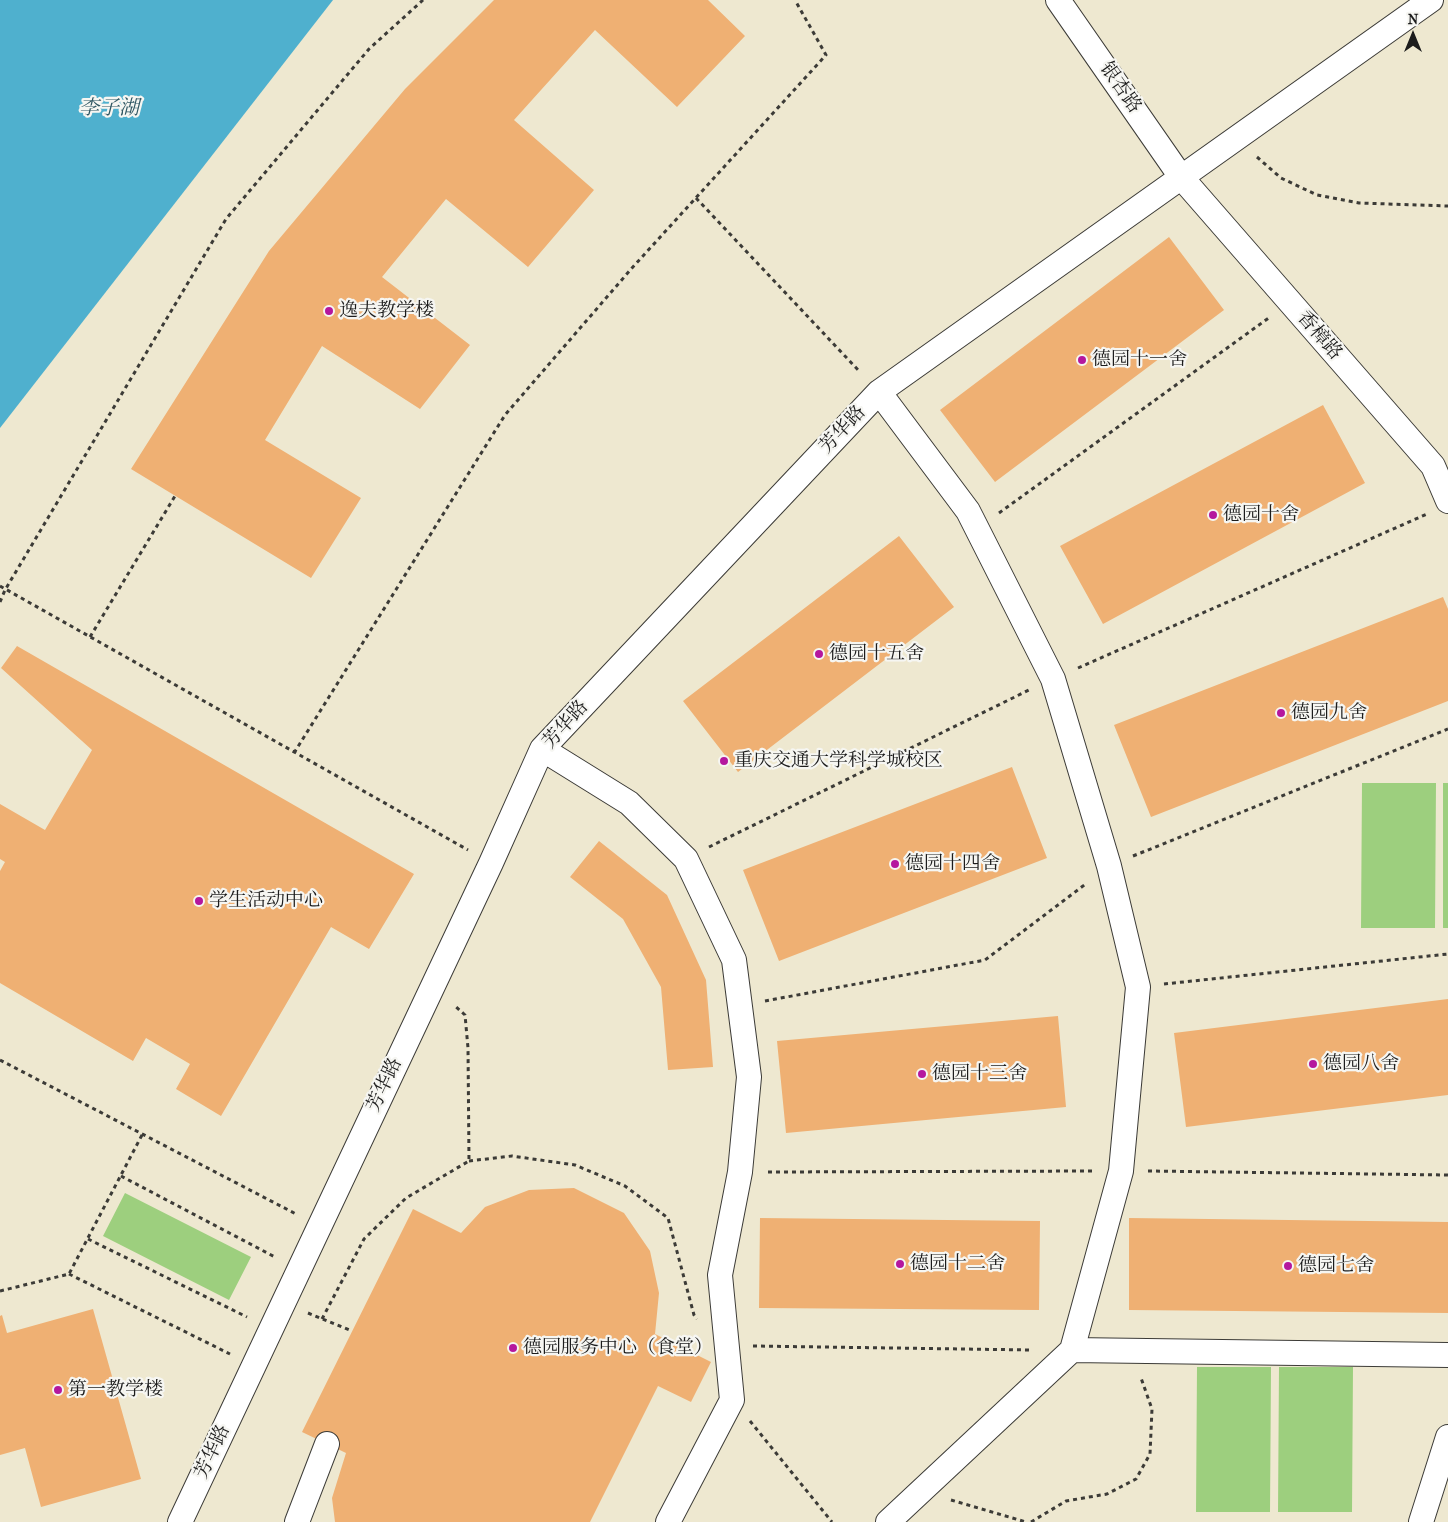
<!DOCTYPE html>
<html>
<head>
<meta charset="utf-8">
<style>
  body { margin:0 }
  #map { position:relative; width:1448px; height:1522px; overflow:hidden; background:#eee8d0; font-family:"IM FELL French Canon",serif }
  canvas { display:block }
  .north { position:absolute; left:1388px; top:10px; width:50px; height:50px; -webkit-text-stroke:4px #f6f6f2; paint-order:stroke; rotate:0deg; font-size:14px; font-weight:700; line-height:20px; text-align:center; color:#1c1c1c }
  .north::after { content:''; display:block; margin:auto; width:18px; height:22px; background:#1c1c1c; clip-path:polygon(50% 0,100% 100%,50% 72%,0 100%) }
</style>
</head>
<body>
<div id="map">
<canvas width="1448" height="1522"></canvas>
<div class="north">N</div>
</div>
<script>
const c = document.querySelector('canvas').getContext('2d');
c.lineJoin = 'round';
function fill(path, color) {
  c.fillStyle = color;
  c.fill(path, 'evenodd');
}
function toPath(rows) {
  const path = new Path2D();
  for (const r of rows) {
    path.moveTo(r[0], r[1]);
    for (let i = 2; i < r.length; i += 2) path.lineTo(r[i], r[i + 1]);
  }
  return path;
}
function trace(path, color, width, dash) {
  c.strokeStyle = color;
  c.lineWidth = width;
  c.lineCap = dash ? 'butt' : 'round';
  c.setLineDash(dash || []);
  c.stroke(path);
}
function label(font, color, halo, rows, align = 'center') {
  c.font = font + ' "IM FELL French Canon","Noto Serif SC",serif';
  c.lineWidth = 4.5;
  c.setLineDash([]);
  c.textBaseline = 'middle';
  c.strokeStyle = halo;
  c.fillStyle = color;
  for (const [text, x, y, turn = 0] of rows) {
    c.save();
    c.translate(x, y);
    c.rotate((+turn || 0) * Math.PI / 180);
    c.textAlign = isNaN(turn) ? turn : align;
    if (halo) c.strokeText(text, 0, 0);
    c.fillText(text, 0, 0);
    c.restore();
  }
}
const green = toPath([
  [1362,783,1436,783,1435,928,1361,928],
  [1443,783,1448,783,1448,928,1443,928],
  [125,1193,251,1257,229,1300,103,1236],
  [1197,1367,1271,1367,1270,1512,1196,1512],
  [1279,1367,1353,1367,1352,1512,1278,1512]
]);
const water = toPath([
  [0,0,333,0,0,428]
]);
const building = toPath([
  [494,0,708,0,745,36,677,107,595,30,514,120,594,190,528,267,446,199,382,277,470,345,420,409,322,346,265,440,361,498,311,578,131,469,269,251,405,89],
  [1169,237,1224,310,995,482,940,410],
  [1323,405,1365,483,1103,624,1060,546],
  [899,536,954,607,738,772,683,701],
  [1443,597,1448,609,1448,701,1151,817,1114,725],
  [17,646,414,874,369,949,331,927,221,1116,176,1089,190,1064,146,1038,133,1061,0,983,0,871,5,862,0,859,0,804,45,830,92,750,1,668],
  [1012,767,1047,858,779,961,743,870],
  [599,841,667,895,706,980,713,1067,668,1070,661,987,623,919,570,877],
  [1448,999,1448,1095,1186,1127,1174,1033],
  [1058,1016,1066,1107,786,1133,777,1041],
  [574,1188,624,1213,650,1251,659,1293,655,1334,711,1362,691,1402,658,1386,590,1522,335,1522,332,1498,346,1453,302,1432,413,1209,461,1233,485,1207,529,1190],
  [760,1218,1040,1221,1039,1310,759,1308],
  [1129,1218,1448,1222,1448,1313,1129,1310],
  [93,1309,141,1479,41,1507,25,1448,0,1455,0,1316,2,1315,7,1333]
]);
const path = toPath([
  [1257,157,1281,178,1317,195,1359,203,1448,206],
  [696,198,860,372],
  [999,513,1270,317],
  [0,586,468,850],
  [0,602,5,590,226,219,369,49,423,0],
  [90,637,175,496],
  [1078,668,1427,514],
  [294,753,505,415,632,268,826,55,795,0],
  [709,847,1029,690],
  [1133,856,1448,729],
  [1164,984,1448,954],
  [765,1001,985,960,1087,883],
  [0,1060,296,1214],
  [469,1161,512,1156,575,1165,625,1186,668,1218,694,1315,697,1319],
  [1148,1171,1448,1175],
  [768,1172,1094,1171],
  [121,1176,275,1257],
  [88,1239,247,1317],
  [69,1274,230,1354],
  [0,1291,69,1274,142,1135],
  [308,1313,352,1331],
  [322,1319,364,1239,406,1198,469,1161,468,1048,465,1015,454,1005],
  [753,1346,1032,1350],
  [750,1421,832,1522],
  [951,1500,1026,1522],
  [1031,1522,1066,1501,1107,1494,1136,1479,1150,1454,1152,1409,1141,1378]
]);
const street = toPath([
  [1058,0,1181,177,1433,466,1448,501],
  [879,392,968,511,1053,679,1109,866,1138,987,1121,1171,1072,1350,888,1522],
  [542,749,629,803,686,859,734,960,749,1077,740,1172,720,1275,732,1400,668,1522],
  [1072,1350,1448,1355],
  [180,1522,491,863,542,749,879,392,1431,0],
  [297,1522,327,1444],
  [1421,1522,1448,1437]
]);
const markers = [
  [329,311,5,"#b5179e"],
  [1082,360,5,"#b5179e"],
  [1213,515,5,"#b5179e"],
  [819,654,5,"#b5179e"],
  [1281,713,5,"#b5179e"],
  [724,761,5,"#b5179e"],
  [895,864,5,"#b5179e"],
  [199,901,5,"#b5179e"],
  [1313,1064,5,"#b5179e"],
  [922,1074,5,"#b5179e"],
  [900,1264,5,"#b5179e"],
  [1288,1266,5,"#b5179e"],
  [513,1348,5,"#b5179e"],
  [58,1390,5,"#b5179e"]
];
const streetNames = [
  ["银杏路",1120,88,55],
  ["香樟路",1319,336,49],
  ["芳华路",843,430,-47],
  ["芳华路",566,725,-48],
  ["芳华路",385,1085,-65],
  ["芳华路",213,1452,-65]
];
const poiNames = [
  ["逸夫教学楼",339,311],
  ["德园十一舍",1092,360],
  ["德园十舍",1223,515],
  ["德园十五舍",829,654],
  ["德园九舍",1291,713],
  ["重庆交通大学科学城校区",734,761],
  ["德园十四舍",905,864],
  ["学生活动中心",209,901],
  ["德园八舍",1323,1064],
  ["德园十三舍",932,1074],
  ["德园十二舍",910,1264],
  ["德园七舍",1298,1266],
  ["德园服务中心（食堂）",523,1348],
  ["第一教学楼",68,1390]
];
const waterNames = [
  ["李子湖",109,109]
];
fill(green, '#9dcf7e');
fill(water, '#4fb0ce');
fill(building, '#efb073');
trace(street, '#3c3b37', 26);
trace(path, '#3c3b37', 3, [4, 4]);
trace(street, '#fff', 24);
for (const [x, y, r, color] of markers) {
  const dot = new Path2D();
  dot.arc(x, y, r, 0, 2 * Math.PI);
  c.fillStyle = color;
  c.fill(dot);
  trace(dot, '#f6f6f2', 2);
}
label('19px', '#1c1c1c', '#f6f6f2', streetNames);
label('19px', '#1c1c1c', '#f6f6f2', poiNames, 'left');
label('italic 20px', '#305763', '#f6f6f2', waterNames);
</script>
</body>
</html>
